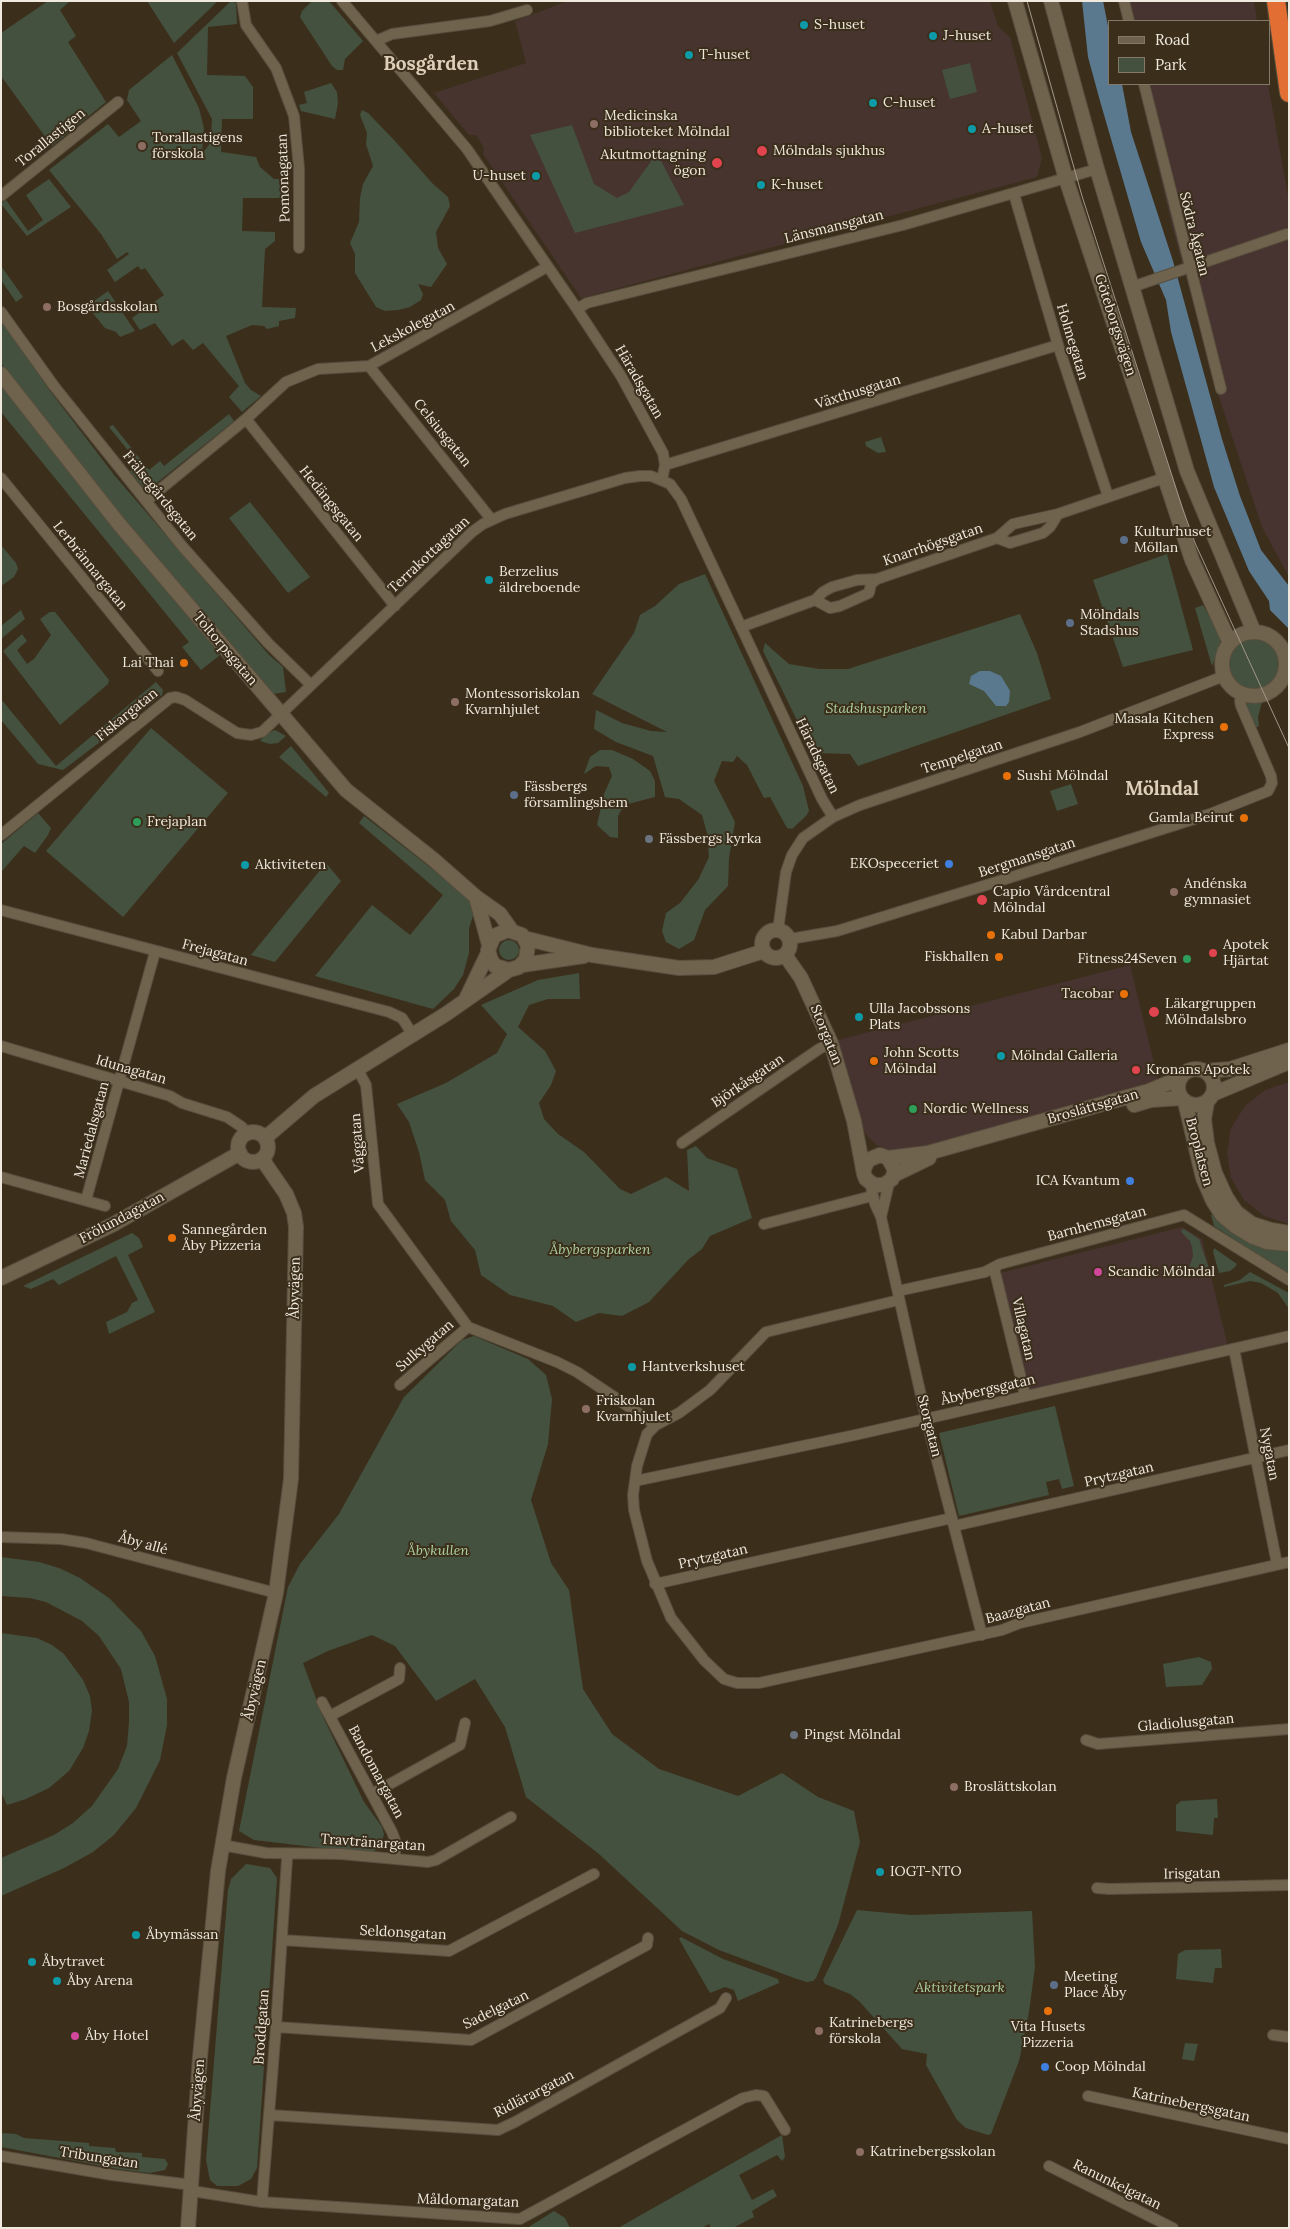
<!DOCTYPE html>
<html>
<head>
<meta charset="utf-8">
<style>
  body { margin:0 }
  #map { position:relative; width:1290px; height:2229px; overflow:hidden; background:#3b2f1c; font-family:Lora,serif }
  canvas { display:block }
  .frame { position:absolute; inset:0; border:2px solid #f0e9dd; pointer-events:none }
  .legend { position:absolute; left:1108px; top:20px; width:162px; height:65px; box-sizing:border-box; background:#3b2f1c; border:1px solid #837969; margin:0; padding:6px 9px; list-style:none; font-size:15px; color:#f0e9dd }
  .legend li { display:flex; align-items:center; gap:10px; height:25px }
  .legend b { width:25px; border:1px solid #837969 }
</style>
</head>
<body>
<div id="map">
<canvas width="1290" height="2229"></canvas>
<div class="frame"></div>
<ul class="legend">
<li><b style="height:6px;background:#6f634e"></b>Road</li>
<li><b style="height:14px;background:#44513f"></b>Park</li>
</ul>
</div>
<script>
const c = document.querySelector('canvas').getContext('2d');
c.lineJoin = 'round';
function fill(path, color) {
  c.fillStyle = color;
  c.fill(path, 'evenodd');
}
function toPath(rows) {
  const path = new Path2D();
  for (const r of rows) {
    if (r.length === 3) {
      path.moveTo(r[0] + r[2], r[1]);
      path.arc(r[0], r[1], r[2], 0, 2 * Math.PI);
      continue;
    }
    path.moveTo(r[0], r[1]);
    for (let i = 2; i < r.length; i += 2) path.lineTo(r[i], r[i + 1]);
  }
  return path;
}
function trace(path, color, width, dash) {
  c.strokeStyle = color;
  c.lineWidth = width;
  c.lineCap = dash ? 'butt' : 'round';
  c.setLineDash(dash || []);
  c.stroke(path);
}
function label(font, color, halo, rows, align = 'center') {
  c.font = font + ' Lora,serif';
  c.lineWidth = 4;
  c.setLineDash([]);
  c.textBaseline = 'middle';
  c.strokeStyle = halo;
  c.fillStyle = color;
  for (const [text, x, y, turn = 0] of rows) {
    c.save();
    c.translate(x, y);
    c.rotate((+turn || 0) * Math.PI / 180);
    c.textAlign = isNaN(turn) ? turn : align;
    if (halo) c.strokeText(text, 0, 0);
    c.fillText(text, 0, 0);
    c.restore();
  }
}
const commercial = toPath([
  [1118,1,1254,1,1257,21,1123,21],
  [1138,84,1268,84,1289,201,1289,577,1262,527,1217,391,1173,230],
  [1130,965,1159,1084,903,1154,876,1145,865,1133,838,1040],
  [1289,1082,1289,1224,1264,1216,1244,1200,1231,1178,1227,1153,1231,1128,1245,1106,1265,1090],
  [1182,1227,1202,1239,1227,1343,1226,1345,1029,1390,1026,1386,1000,1273]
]);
const medical = toPath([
  [568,1,990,1,998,26,1010,37,1042,158,1037,177,581,298,483,154,484,148,476,135,469,135,434,93,526,63,515,21]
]);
const green = toPath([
  [48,1,70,1,60,10,76,36,68,42,106,102,52,146,1,76,1,33],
  [147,1,218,1,174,43],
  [231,1,236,3,237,24,208,27,207,75,245,76,253,87,253,119,222,119,221,152,256,157,260,167,274,179,285,179,285,198,243,198,242,231,275,232,275,241,265,249,262,307,296,308,295,318,279,321,279,326,267,329,264,326,252,325,226,336,245,383,251,390,261,396,242,412,229,397,239,386,203,343,193,350,183,339,172,346,155,323,140,330,132,318,164,295,145,268,141,270,138,266,115,282,107,270,129,254,127,252,117,259,101,234,49,170,108,124,119,137,141,121,127,100,129,90,172,55,199,108,204,128,202,154,211,142,212,119,177,53],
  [312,1,329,1,363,41,345,59,343,70,337,70,332,66,300,17,302,11],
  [970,63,977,92,950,99,942,70],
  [331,83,337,92,338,103,335,119,301,111,299,105,307,103,304,92],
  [362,110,368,113,395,141,432,183,448,197,450,206,436,232,438,248,447,264,431,287,418,284,423,294,421,300,410,307,398,310,385,311,376,307,355,273,355,254,350,243,359,222,360,198,363,184,373,166,366,144,367,133,360,115],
  [572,125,594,184,617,198,629,192,657,153,684,205,575,233,530,135],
  [49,179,71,207,27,236,1,204,6,200,28,231,43,220,26,195],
  [1,266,23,297,16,302,1,280],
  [108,291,135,331,120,337,116,332,105,328,87,306],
  [1,320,50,391,115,476,269,655,283,667,286,692,273,694,139,538,34,410,1,363],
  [1,384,104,516,191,618,220,655,201,670,182,647,189,642,1,412],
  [229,414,234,421,149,489,143,487,130,471,137,464,135,459,109,427,113,425,149,470,160,461,164,466],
  [881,437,886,452,878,453,866,446,865,442],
  [250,502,310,577,288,593,229,518],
  [1,545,16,563,18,569,14,577,1,586],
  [1167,554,1193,650,1123,667,1093,580],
  [705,574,803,786,809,811,806,816,792,829,787,828,770,797,764,798,747,765,737,756,733,762,722,761,714,781,735,822,729,858,728,886,705,910,694,940,679,949,666,942,662,931,666,913,680,903,698,880,709,857,707,833,702,815,679,799,665,797,653,756,616,742,594,729,596,710,622,723,651,731,667,732,592,694,634,633,640,615,655,606,679,584],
  [1203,605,1220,634,1220,648,1212,666,1195,608],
  [21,610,25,619,1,639,1,626],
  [50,612,55,612,109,680,108,684,60,725,3,651,22,634,27,641,17,650,27,664,34,659,51,635,40,619],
  [1020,614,1037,653,1051,699,858,766,850,754,813,753,763,651,765,643,789,664,819,669,848,669],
  [1254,664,26],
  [156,682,163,690,162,695,63,770,38,764,1,720,1,699,56,766],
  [1245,699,1262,702,1258,717,1259,726,1255,728,1244,702],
  [151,728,228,793,123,917,46,851],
  [275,730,286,736,278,743,270,744,260,741,266,734],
  [291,746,329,793,326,797,279,757],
  [600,750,612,750,633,759,650,771,655,781,655,797,624,805,618,816,618,838,610,837,597,825,604,794,612,776,609,767,596,766,584,774,590,757],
  [1071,784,1078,804,1057,811,1050,791],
  [38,813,51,828,48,835,35,853,24,846,1,872,1,844],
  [364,816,449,882,466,897,475,910,469,928,469,953,463,975,454,989,433,1009,315,976,372,905,410,935,443,895,359,823],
  [326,863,341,881,275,962,251,955],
  [509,950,10],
  [579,973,580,999,548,999,529,1005,518,1027,545,1051,556,1071,551,1085,539,1103,544,1119,558,1134,584,1152,620,1189,631,1194,666,1177,689,1191,687,1150,696,1146,707,1158,737,1169,752,1218,710,1236,702,1249,689,1259,649,1302,622,1316,599,1313,576,1322,553,1306,510,1295,481,1275,475,1250,451,1221,445,1200,425,1180,419,1152,409,1122,397,1104,446,1083,497,1053,507,1034,481,1005,538,980],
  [1215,1214,1232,1231,1245,1240,1267,1249,1289,1250,1289,1275,1214,1226,1211,1215],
  [1184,1229,1199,1239,1210,1272,1196,1276,1191,1274,1189,1268,1193,1256,1192,1247,1190,1241,1182,1233,1181,1230],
  [132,1233,139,1238,143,1247,128,1255,155,1312,109,1334,106,1322,127,1312,132,1303,138,1300,116,1256,59,1285,53,1279,31,1289,23,1286],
  [1214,1248,1237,1264,1235,1267,1230,1271,1219,1273,1213,1252],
  [1250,1272,1289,1293,1289,1309,1278,1293,1261,1283,1250,1281,1224,1287,1224,1285,1240,1280],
  [474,1336,528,1359,546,1375,552,1399,548,1444,531,1500,551,1563,569,1590,583,1689,612,1734,659,1769,738,1796,782,1773,818,1797,854,1811,860,1842,838,1925,816,1978,813,1981,807,1982,797,1979,719,1950,682,1931,599,1854,526,1797,505,1727,475,1679,436,1701,395,1646,372,1635,328,1651,303,1663,322,1715,364,1802,382,1827,384,1834,380,1848,371,1852,355,1852,254,1840,239,1831,288,1587,300,1564,339,1514,404,1397,462,1340],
  [1055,1406,1074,1486,1062,1489,1059,1479,1046,1482,1049,1495,959,1516,939,1433],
  [1,1557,39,1562,59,1568,80,1578,109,1598,141,1631,155,1656,167,1699,167,1725,160,1760,136,1808,114,1835,93,1852,64,1868,1,1896,1,1858,54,1835,73,1823,92,1806,118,1769,127,1746,129,1722,129,1702,121,1669,99,1636,82,1621,46,1602,30,1598,1,1596],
  [1,1633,37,1638,52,1645,64,1654,83,1680,90,1696,92,1711,89,1731,83,1748,69,1771,49,1788,26,1799,7,1805,1,1792],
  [1199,1657,1211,1662,1212,1669,1202,1685,1166,1687,1163,1664],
  [1217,1799,1218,1818,1214,1818,1213,1835,1176,1831,1176,1805,1181,1801],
  [246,1864,270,1868,277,1878,257,2168,251,2179,238,2186,217,2186,210,2180,206,2160,228,1890,231,1879],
  [857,1910,911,1915,1032,1911,1035,1967,1029,2012,1019,2061,991,2134,988,2135,966,2128,957,2120,926,2065,927,2054,902,2049,859,2001,850,1994,825,1984,823,1980],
  [681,1937,723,1959,778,1979,779,1983,738,2001,734,1990,725,1987,710,1993,679,1939],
  [1221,1949,1222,1968,1215,1968,1213,1983,1176,1979,1178,1954,1185,1950],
  [1185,2043,1198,2044,1194,2061,1182,2059],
  [1,2133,16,2134,24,2138,89,2143,89,2146,115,2148,116,2152,142,2153,142,2157,165,2159,168,2164,165,2170,150,2173,118,2169,1,2147],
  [782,2135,785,2157,782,2161,777,2155,739,2175,752,2200,773,2189,777,2196,752,2211,754,2217,733,2228,711,2228,709,2224,702,2228,618,2228],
  [554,2211,565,2218,570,2228,527,2228]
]);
const water = toPath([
  [1082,1,1103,1,1109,31,1109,84,1122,84,1131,132,1173,261,1222,439,1240,496,1261,550,1289,586,1289,629,1270,610,1269,601,1249,571,1214,487,1171,332,1166,300,1141,242,1100,101,1088,57],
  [980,671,990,671,1001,676,1010,691,1009,702,1006,706,996,706,984,691,969,684,971,676]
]);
const street = toPath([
  [242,1,246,25,276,68,294,116,299,168,299,248],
  [342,1,467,149,577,309,621,376,663,453,665,465,662,480],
  [1124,1,1129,21],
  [376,41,392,34,490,21,527,10],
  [1144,84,1221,389],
  [1014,194,1058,345,1108,496],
  [1,196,118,102],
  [1132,287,1287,234],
  [577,309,587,303,903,225,1097,169],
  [1,312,54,386,182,546,268,643,310,684],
  [369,366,491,519],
  [246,419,395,606],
  [665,465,1058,345],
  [1,478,158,671],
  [146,501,246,419,286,382,318,369,369,366,547,267],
  [997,538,1010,543,1043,533,1050,527,1058,514],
  [815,600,830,608,840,606,869,593,871,584,877,579,997,538,1013,524,1058,514,1164,478],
  [741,627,815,600,823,592,832,587,857,580,877,579],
  [1,835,170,698,176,697,185,700,237,733,251,735,262,732,472,532,483,524,505,514,625,478,640,476,651,476,670,484,681,499,822,799,833,817],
  [1,910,389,1012,402,1018,413,1035],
  [778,930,786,872,792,855,803,838,833,817,860,805,1080,732,1224,676],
  [790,939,837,931,993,883,1210,814,1268,791,1272,783,1271,776,1241,706,1240,701,1242,694],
  [1,1046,170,1096,182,1103,227,1117,242,1127,246,1134],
  [358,1070,366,1085,378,1204,468,1327,557,1362,577,1372,656,1425],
  [682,1143,819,1049,831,1043],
  [1,1177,105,1206],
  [870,1182,875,1204,881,1217,926,1418,982,1635],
  [86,1200,155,952],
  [881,1217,889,1183],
  [764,1224,872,1196],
  [994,1268,1025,1395],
  [898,1291,985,1272,1000,1264,1184,1215,1289,1280],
  [899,1300,766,1332,710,1390,679,1413,656,1425,647,1434,637,1466,633,1495,634,1510,647,1561,671,1618,704,1660,724,1679,737,1683,759,1683,1002,1630,1020,1623,1289,1562],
  [1234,1349,1277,1564],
  [400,1385,468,1327],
  [635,1481,855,1435,1289,1336],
  [954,1526,1289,1450],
  [1,1537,61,1539,86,1543,276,1593],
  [655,1584,952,1518],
  [322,1702,392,1832,395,1840,395,1859],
  [330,1716,399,1679,400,1668],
  [1086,1740,1098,1744,1289,1729],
  [372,1794,460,1745,465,1723],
  [222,1845,266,1853,341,1854,428,1862,436,1860,511,1817],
  [1097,1888,1109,1889,1289,1885],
  [282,1940,449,1951,594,1874],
  [276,2027,471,2040,647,1945,648,1938],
  [1273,2035,1289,2037],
  [1088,2096,1289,2139],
  [270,2115,498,2130,515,2122,720,2008,726,1998],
  [1,2156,112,2175,192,2185],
  [1049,2166,1173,2228],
  [192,2191,262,2202,520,2219,743,2098,756,2095,764,2096,785,2130],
  [262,2202,276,2027,287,1859,289,1854]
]);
const secondary = toPath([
  [1015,1,1066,179,1192,560,1230,643],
  [1051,1,1097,169,1187,471,1254,632],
  [1,374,119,524,346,790,434,860,476,897,500,914,512,931],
  [1254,664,32],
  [476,897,489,945],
  [776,944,14],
  [524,938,592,955,679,968,714,967,764,951],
  [785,955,801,978,831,1043,854,1121,864,1174,866,1179,874,1185,884,1185,892,1179,895,1170,888,1158,880,1155,868,1160,864,1169],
  [522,965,584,956],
  [466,999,488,953],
  [1196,1087,18],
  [1206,1071,1230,1069,1289,1050],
  [1213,1094,1289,1062],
  [1185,1102,1203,1178,1213,1201,1222,1215,1235,1226,1253,1237,1267,1242,1289,1244],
  [1207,1102,1204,1119,1207,1143,1215,1173,1226,1197,1236,1212,1252,1224,1271,1230,1289,1233],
  [1134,1105,1151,1100,1182,1098],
  [253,1147,15],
  [265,1138,314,1096,446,1014,509,970,519,967,526,959,528,945,522,935,508,930,494,936,488,950,491,960,495,966,509,970],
  [888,1158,928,1153,1149,1091,1180,1078],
  [894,1175,929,1158],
  [1,1278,112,1225,240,1153],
  [188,2228,200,2057,218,1871,234,1778,276,1593,291,1479,296,1227,294,1213,286,1194,262,1159]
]);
const highway = toPath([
  [1276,1,1289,93]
]);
const tram = toPath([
  [1027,1,1082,196,1182,507,1195,543,1289,748]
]);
const markers = [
  [804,25,5,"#0f9aa8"],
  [933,36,5,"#0f9aa8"],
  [689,55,5,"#0f9aa8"],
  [873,103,5,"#0f9aa8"],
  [594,124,5,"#8d6e63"],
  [972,129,5,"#0f9aa8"],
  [142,146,5,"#8d6e63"],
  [762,151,6,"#e0444e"],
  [717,163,6,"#e0444e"],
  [536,176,5,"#0f9aa8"],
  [761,185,5,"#0f9aa8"],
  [47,307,5,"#8d6e63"],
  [1124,540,5,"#5c6f8a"],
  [489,580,5,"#0f9aa8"],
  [1070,623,5,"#5c6f8a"],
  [184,663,5,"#e8710a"],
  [455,702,5,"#8d6e63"],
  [1224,727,5,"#e8710a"],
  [1007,776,5,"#e8710a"],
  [514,795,5,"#5c6f8a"],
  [1244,818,5,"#e8710a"],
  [137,822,5,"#2e9e5b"],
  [649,839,5,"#6b7280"],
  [949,864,5,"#3f7fe0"],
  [245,865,5,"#0f9aa8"],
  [1174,892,5,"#8d6e63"],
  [982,900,6,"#e0444e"],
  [991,935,5,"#e8710a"],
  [1213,953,5,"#e0444e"],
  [999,957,5,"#e8710a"],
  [1187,959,5,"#2e9e5b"],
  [1124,994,5,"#e8710a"],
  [1154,1012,6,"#e0444e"],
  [859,1017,5,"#0f9aa8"],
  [1001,1056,5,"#0f9aa8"],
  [874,1061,5,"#e8710a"],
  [1136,1070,5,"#e0444e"],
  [913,1109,5,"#2e9e5b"],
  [1130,1181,5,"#3f7fe0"],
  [172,1238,5,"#e8710a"],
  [1098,1272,5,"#d1479c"],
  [632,1367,5,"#0f9aa8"],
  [586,1409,5,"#8d6e63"],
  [794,1735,5,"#6b7280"],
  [954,1787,5,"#8d6e63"],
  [880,1872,5,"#0f9aa8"],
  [136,1935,5,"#0f9aa8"],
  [32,1962,5,"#0f9aa8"],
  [57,1981,5,"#0f9aa8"],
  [1054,1985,5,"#5c6f8a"],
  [1048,2011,5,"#e8710a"],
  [819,2031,5,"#8d6e63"],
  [75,2036,5,"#d1479c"],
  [1045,2067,5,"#3f7fe0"],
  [860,2152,5,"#8d6e63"]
];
const poiNames = [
  ["S-huset",814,25],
  ["J-huset",943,36],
  ["T-huset",699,55],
  ["C-huset",883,103],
  ["Medicinska",604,116],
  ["biblioteket Mölndal",604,132],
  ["A-huset",982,129],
  ["Torallastigens",152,138],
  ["förskola",152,154],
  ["Mölndals sjukhus",773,151],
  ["Akutmottagning",706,155,"right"],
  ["ögon",706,171,"right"],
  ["U-huset",526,176,"right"],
  ["K-huset",771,185],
  ["Bosgårdsskolan",57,307],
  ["Kulturhuset",1134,532],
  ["Möllan",1134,548],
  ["Berzelius",499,572],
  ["äldreboende",499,588],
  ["Mölndals",1080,615],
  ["Stadshus",1080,631],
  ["Lai Thai",174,663,"right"],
  ["Montessoriskolan",465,694],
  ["Kvarnhjulet",465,710],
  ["Masala Kitchen",1214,719,"right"],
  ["Express",1214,735,"right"],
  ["Sushi Mölndal",1017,776],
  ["Fässbergs",524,787],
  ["församlingshem",524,803],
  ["Gamla Beirut",1234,818,"right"],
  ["Frejaplan",147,822],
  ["Fässbergs kyrka",659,839],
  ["EKOspeceriet",939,864,"right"],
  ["Aktiviteten",255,865],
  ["Andénska",1184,884],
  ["gymnasiet",1184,900],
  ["Capio Vårdcentral",993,892],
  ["Mölndal",993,908],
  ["Kabul Darbar",1001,935],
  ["Apotek",1223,945],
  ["Hjärtat",1223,961],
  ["Fiskhallen",989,957,"right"],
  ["Fitness24Seven",1177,959,"right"],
  ["Tacobar",1114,994,"right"],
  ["Läkargruppen",1165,1004],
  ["Mölndalsbro",1165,1020],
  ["Ulla Jacobssons",869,1009],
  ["Plats",869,1025],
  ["John Scotts",884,1053],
  ["Mölndal",884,1069],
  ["Mölndal Galleria",1011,1056],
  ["Kronans Apotek",1146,1070],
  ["Nordic Wellness",923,1109],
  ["ICA Kvantum",1120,1181,"right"],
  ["Sannegården",182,1230],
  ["Åby Pizzeria",182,1246],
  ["Scandic Mölndal",1108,1272],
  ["Hantverkshuset",642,1367],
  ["Friskolan",596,1401],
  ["Kvarnhjulet",596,1417],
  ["Pingst Mölndal",804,1735],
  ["Broslättskolan",964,1787],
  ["IOGT-NTO",890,1872],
  ["Åbymässan",146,1935],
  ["Åbytravet",42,1962],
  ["Meeting",1064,1977],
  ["Place Åby",1064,1993],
  ["Åby Arena",67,1981],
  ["Katrinebergs",829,2023],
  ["förskola",829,2039],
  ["Vita Husets",1048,2027,"center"],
  ["Pizzeria",1048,2043,"center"],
  ["Åby Hotel",85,2036],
  ["Coop Mölndal",1055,2067],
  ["Katrinebergsskolan",870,2152]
];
const streetNames = [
  ["Torallastigen",51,138,-39],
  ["Pomonagatan",284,178,-92],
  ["Länsmansgatan",834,227,-14],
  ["Södra Ågatan",1194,234,76],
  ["Göteborgsvägen",1115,325,72],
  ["Lekskolegatan",413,327,-28],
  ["Holmegatan",1072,342,73],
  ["Häradsgatan",639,382,60],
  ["Växthusgatan",858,392,-17],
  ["Celsiusgatan",442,433,51],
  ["Frälsegårdsgatan",160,496,51],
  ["Hedängsgatan",331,504,51],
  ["Knarrhögsgatan",933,545,-19],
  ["Terrakottagatan",429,555,-43],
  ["Lerbrännargatan",90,566,51],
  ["Toltorpsgatan",225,649,50],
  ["Fiskargatan",127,715,-39],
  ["Häradsgatan",817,756,64],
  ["Tempelgatan",962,757,-18],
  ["Bergmansgatan",1027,858,-18],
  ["Frejagatan",215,953,15],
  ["Storgatan",826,1035,68],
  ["Idunagatan",131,1070,16],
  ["Björkåsgatan",748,1081,-34],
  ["Broslättsgatan",1093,1107,-16],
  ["Mariedalsgatan",92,1130,-75],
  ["Våggatan",358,1143,-94],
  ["Broplatsen",1199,1152,75],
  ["Frölundagatan",122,1218,-28],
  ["Barnhemsgatan",1097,1224,-15],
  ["Åbyvägen",295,1288,-89],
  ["Villagatan",1023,1329,77],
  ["Sulkygatan",425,1346,-41],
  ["Åbybergsgatan",988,1390,-13],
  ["Storgatan",929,1426,76],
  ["Nygatan",1269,1454,79],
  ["Prytzgatan",1119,1475,-13],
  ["Åby allé",143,1544,15],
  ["Prytzgatan",713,1557,-13],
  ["Baazgatan",1018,1611,-15],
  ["Åbyvägen",255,1690,-77],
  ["Gladiolusgatan",1186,1723,-5],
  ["Bandomargatan",376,1772,62],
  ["Travtränargatan",373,1843,4],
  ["Irisgatan",1192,1874,-1],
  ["Seldonsgatan",403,1933,3],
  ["Sadelgatan",496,2010,-26],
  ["Broddgatan",262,2027,-86],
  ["Åbyvägen",198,2090,-86],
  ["Ridlärargatan",534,2094,-27],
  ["Katrinebergsgatan",1191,2105,12],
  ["Tribungatan",99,2158,9],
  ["Ranunkelgatan",1117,2185,26],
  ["Måldomargatan",468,2201,2]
];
const parkNames = [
  ["Stadshusparken",876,709],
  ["Åbybergsparken",600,1250],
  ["Åbykullen",438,1551],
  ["Aktivitetspark",960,1988]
];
const districtNames = [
  ["Bosgården",431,65],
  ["Mölndal",1162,790]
];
fill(commercial, '#47332f');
fill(medical, '#47342e');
fill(green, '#44513f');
fill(water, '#5a798e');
trace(street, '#584e3d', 12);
trace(secondary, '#584e3d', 16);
trace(highway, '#584e3d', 20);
trace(street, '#6f634e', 10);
trace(secondary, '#6f634e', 14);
trace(highway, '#e26e34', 18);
trace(tram, '#a19888', 1);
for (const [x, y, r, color] of markers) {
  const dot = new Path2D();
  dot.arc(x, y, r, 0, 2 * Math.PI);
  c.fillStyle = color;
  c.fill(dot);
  trace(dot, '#3b2f1c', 2);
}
label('14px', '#f0e9dd', '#3b2f1c', poiNames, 'left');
label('14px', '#f0e9dd', '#3b2f1c', streetNames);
label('italic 14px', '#accf9e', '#3b2f1c', parkNames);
label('bold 19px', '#decfb8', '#3b2f1c', districtNames);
</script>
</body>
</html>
